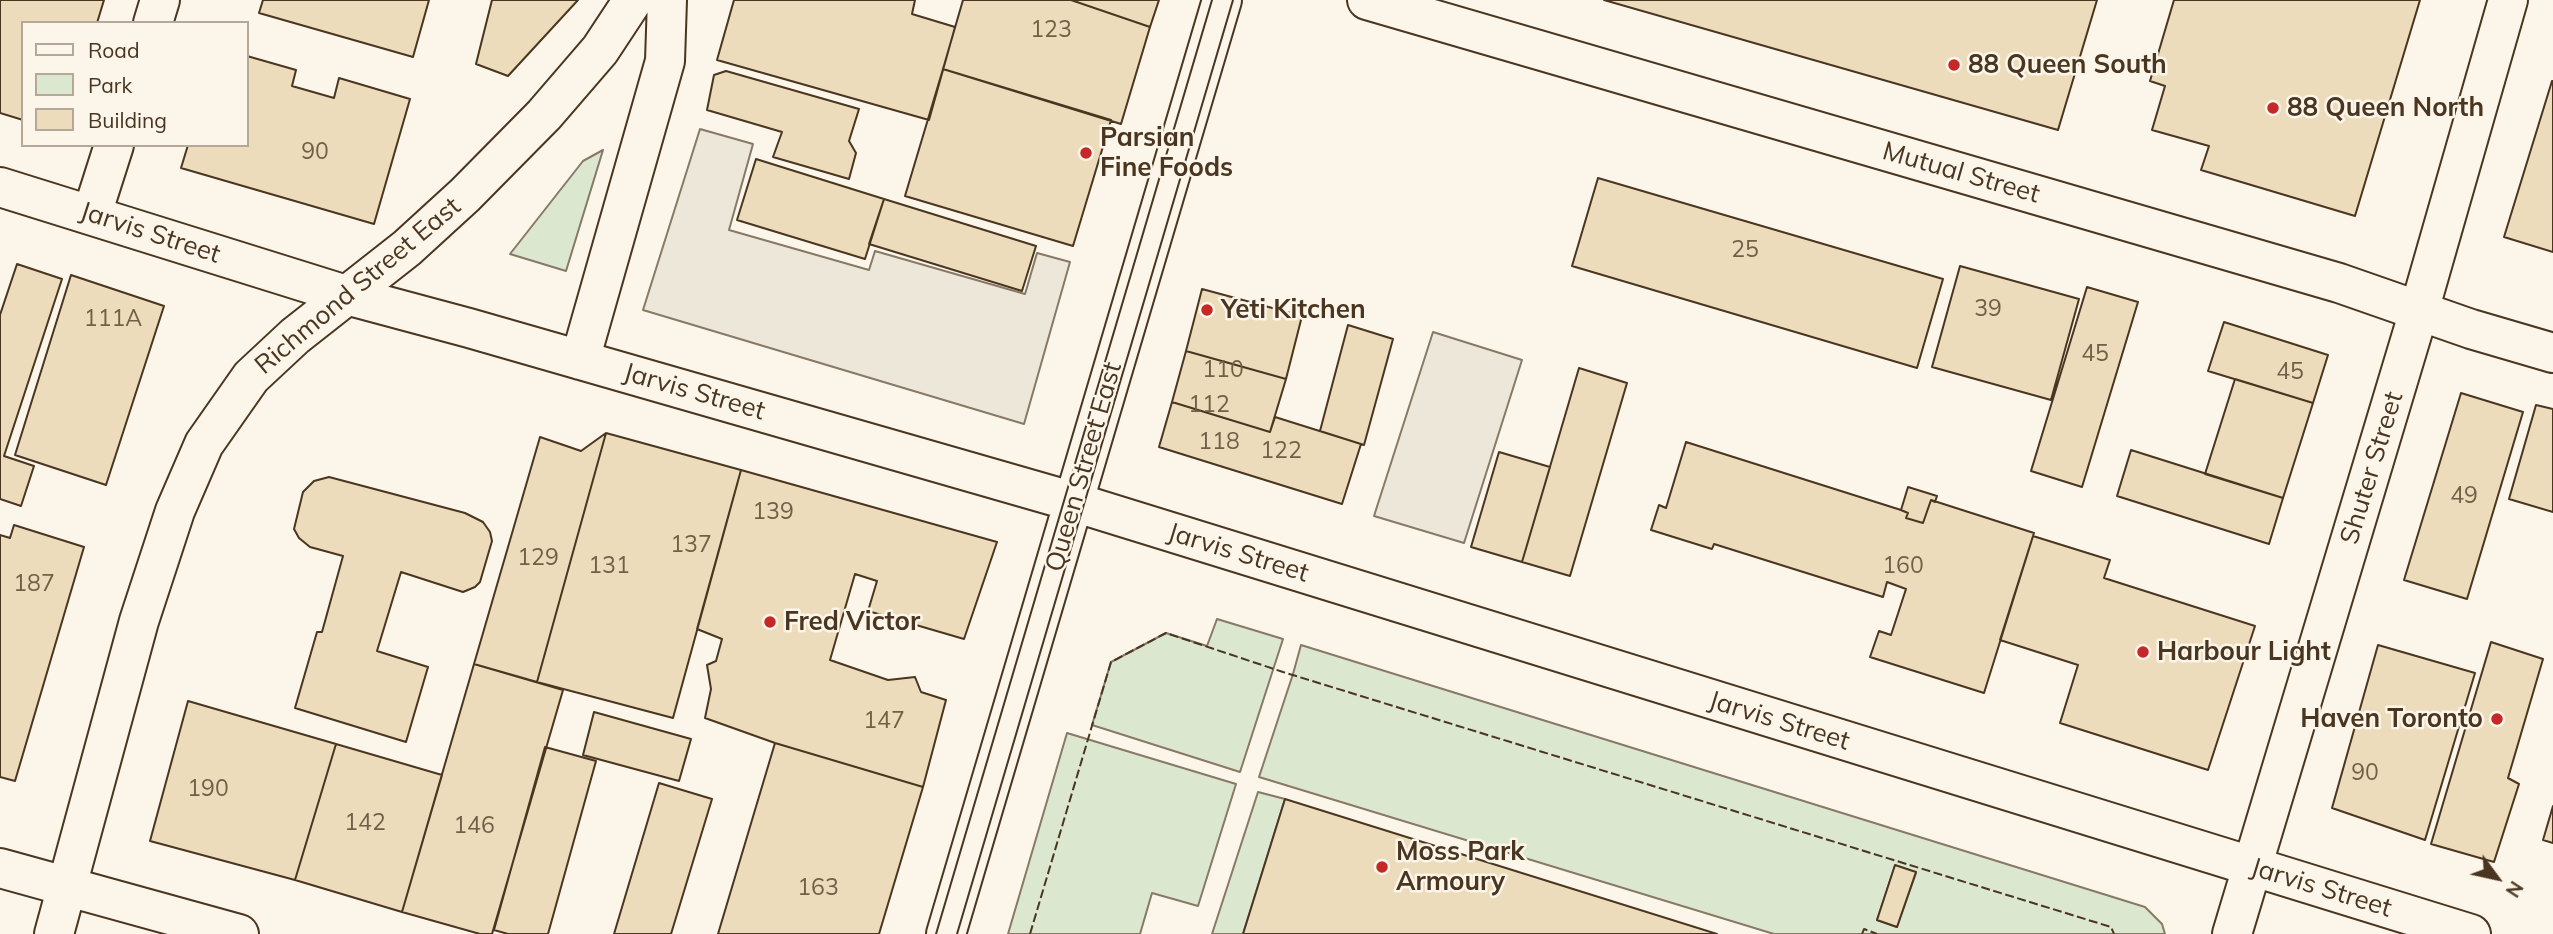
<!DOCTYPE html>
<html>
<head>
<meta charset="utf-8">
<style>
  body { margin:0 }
  #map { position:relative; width:2553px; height:934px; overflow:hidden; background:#fbf6e9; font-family:Mulish,sans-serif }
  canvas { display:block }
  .legend { position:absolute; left:21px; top:21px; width:228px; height:126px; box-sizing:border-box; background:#fbf6e9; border:2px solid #b4a999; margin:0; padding:9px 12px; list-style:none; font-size:21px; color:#4a3520 }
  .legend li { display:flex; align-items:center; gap:14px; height:35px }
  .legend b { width:35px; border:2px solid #b4a999 }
  .north { position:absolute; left:2462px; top:843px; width:70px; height:70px; -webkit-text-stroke:5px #fbf6e9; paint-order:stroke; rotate:123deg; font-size:19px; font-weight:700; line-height:28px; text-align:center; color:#4a3520 }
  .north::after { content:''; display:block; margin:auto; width:24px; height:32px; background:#4a3520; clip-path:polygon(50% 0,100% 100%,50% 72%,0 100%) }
</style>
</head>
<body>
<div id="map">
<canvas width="2553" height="934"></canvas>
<ul class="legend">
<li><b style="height:9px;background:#fbf6e9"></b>Road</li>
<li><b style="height:19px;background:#dce7d0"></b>Park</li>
<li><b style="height:19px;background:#ecdcbc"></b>Building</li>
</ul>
<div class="north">N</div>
</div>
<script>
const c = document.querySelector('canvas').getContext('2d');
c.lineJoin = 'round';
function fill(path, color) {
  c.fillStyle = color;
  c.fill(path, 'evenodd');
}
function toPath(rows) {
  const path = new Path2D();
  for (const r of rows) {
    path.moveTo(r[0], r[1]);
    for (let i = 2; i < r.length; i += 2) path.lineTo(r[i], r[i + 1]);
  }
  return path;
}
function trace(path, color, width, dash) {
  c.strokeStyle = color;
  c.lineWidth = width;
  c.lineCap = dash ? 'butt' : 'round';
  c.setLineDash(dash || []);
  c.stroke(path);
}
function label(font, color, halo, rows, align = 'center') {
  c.font = font + ' Mulish,sans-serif';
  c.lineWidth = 5;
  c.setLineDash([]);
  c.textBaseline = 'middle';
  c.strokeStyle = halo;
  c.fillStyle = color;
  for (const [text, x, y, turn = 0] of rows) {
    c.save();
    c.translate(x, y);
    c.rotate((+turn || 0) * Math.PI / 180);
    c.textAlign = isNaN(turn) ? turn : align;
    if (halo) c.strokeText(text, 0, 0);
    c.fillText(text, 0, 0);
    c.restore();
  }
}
const green = toPath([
  [603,150,566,271,510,254,583,161,603,150],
  [1217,619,1283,639,1240,772,1092,725,1111,662,1166,633,1207,646,1217,619],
  [1301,645,2145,907,2162,924,2165,934,1774,934,1259,777,1293,674,1301,645],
  [1895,866,1916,873,1897,927,1877,920,1895,866],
  [1067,733,1236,784,1198,906,1152,893,1140,934,1008,934,1067,733],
  [1258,792,1285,799,1243,934,1212,934,1258,792]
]);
const parking = toPath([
  [700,129,753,144,729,230,869,270,875,251,1025,294,1037,253,1070,262,1024,424,643,310,700,129],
  [1433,332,1522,360,1464,543,1374,516,1433,332]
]);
const building = toPath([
  [0,0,104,0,97,23,23,23,23,120,0,113,0,0],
  [263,0,429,0,413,57,259,13,263,0],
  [492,0,578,0,508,76,476,64,492,0],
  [734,0,915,0,912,14,955,27,929,120,717,60,734,0],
  [963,0,1071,0,1150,27,1121,124,943,69,963,0],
  [1071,0,1159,0,1150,27,1071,0],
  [1604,0,2097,0,2058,130,1604,0],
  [2174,0,2420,0,2355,216,2201,170,2209,146,2152,130,2165,86,2150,81,2174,0],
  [247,56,296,70,292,86,334,98,339,78,410,99,374,224,181,168,188,145,247,145,247,56],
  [943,69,1111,120,1073,246,905,196,943,69],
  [726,71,859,109,849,141,856,153,849,179,773,157,782,132,707,110,714,75,726,71],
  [2552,81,2553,81,2553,252,2504,237,2552,81],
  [756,159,884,199,865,259,737,220,756,159],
  [1598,178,1943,279,1917,368,1572,266,1598,178],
  [884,199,1036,246,1022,291,869,244,884,199],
  [17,264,62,279,4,456,34,466,21,506,0,499,0,315,17,264],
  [1960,266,2079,299,2051,400,1932,367,1960,266],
  [71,275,164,306,106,485,15,455,71,275],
  [2087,287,2138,302,2082,487,2031,471,2087,287],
  [1202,289,1302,316,1286,379,1186,351,1202,289],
  [2224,322,2328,355,2313,403,2208,371,2224,322],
  [1348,325,1393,339,1364,445,1320,431,1348,325],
  [1186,351,1286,379,1270,432,1172,402,1186,351],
  [1579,368,1627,383,1570,576,1522,562,1579,368],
  [2235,379,2313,403,2283,498,2205,474,2235,379],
  [2461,393,2523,412,2467,599,2404,580,2461,393],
  [1172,402,1270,432,1275,417,1361,444,1342,504,1159,447,1172,402],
  [2536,405,2553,409,2553,512,2509,499,2536,405],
  [606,433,741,470,673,718,537,682,606,433],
  [606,433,537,682,474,664,540,437,581,451,606,433],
  [1686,442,1901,510,1908,513,1906,518,1923,523,1931,500,2034,533,1984,693,1870,657,1879,631,1891,635,1906,589,1887,582,1883,597,1714,544,1712,549,1651,530,1659,505,1666,508,1686,442],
  [2131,450,2283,498,2269,544,2117,496,2131,450],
  [1499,452,1550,467,1522,562,1471,547,1499,452],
  [741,470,997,542,964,639,868,611,877,581,855,574,830,660,888,680,915,677,921,692,946,700,923,787,775,743,705,718,711,689,707,665,716,661,722,639,697,629,741,470],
  [329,477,465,513,483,522,490,532,492,541,480,582,475,587,463,592,401,572,377,651,428,667,406,742,295,708,317,632,322,632,343,556,310,547,299,538,294,529,303,492,314,481,329,477],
  [1908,487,1937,496,1935,502,1931,500,1923,523,1906,518,1908,513,1901,510,1908,487],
  [14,525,84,547,15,781,0,777,0,535,10,538,14,525],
  [2033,536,2110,560,2104,578,2255,626,2208,770,2060,723,2078,665,2000,640,2033,536],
  [2491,642,2543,659,2508,778,2519,784,2494,862,2431,844,2491,642],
  [2378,645,2475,673,2425,840,2332,808,2378,645],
  [474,664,563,690,492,934,480,934,402,912,474,664],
  [188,701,336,744,295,880,150,841,188,701],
  [594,712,691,739,679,781,583,755,594,712],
  [775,743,923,787,879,934,718,934,775,743],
  [336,744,442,775,402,912,295,880,336,744],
  [545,747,596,761,548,934,508,934,494,930,545,747],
  [659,783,712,799,671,934,614,934,659,783],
  [1285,799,1717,934,1243,934,1285,799],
  [2553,806,2553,843,2543,840,2553,806],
  [1895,865,1916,872,1897,927,1877,920,1895,865]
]);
const street = toPath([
  [1367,0,2339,283,2471,329,2553,353],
  [153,23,160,0],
  [92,214,114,145],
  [0,868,239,934]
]);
const secondary = toPath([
  [0,187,346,295,469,328,1064,499,2471,934],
  [580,360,665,61,667,0],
  [54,934,139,621,175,511,204,444,251,377,295,336,407,248,465,195,544,115,600,50,633,0],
  [946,934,1222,0],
  [2232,934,2419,311,2508,0]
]);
const tram = toPath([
  [936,934,1212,0],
  [957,934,1233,0]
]);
const fence = toPath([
  [1030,934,1111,662,1166,633,1283,672,2111,927,2114,934],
  [1862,934,1864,929,1877,934]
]);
const markers = [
  [1954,65,7,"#c62828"],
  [2273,108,7,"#c62828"],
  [1086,153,7,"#c62828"],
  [1207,310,7,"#c62828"],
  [770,622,7,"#c62828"],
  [2143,652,7,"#c62828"],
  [2497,719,7,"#c62828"],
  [1382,867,7,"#c62828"]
];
const numberNames = [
  ["123",1051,30],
  ["90",315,152],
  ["25",1745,250],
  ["39",1988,309],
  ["111A",113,319],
  ["45",2095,354],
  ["110",1223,370],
  ["45",2290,372],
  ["112",1209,405],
  ["118",1219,442],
  ["122",1281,451],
  ["49",2464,496],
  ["139",773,512],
  ["137",691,545],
  ["129",538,558],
  ["131",609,566],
  ["160",1903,566],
  ["187",34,584],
  ["147",884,721],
  ["90",2365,773],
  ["190",208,789],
  ["142",365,823],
  ["146",474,826],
  ["163",818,888]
];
const poiNames = [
  ["88 Queen South",1968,65],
  ["88 Queen North",2287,108],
  ["Parsian",1100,138],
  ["Fine Foods",1100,168],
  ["Yeti Kitchen",1221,310],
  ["Fred Victor",784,622],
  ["Harbour Light",2157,652],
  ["Haven Toronto",2483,719,"right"],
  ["Moss Park",1396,852],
  ["Armoury",1396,882]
];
const streetNames = [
  ["Mutual Street",1961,173,16],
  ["Jarvis Street",150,233,18],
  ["Richmond Street East",358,286,-40],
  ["Jarvis Street",694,392,16],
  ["Queen Street East",1084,467,-74],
  ["Shuter Street",2372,468,-73],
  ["Jarvis Street",1238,553,17],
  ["Jarvis Street",1779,721,17],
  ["Jarvis Street",2321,888,17]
];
fill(green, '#dce7d0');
trace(green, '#887966', 2);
fill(parking, '#ede7d9');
trace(parking, '#887966', 2);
fill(building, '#ecdcbc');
trace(building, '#4a3520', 2);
trace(street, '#4a3520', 42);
trace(secondary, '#4a3520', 42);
trace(street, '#fbf6e9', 38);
trace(secondary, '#fbf6e9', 38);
trace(tram, '#4a3520', 2);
trace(fence, '#4a3520', 2, [9, 3.5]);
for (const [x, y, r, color] of markers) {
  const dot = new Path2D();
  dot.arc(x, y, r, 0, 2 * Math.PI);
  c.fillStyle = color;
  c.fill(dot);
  trace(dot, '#fbf6e9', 2.5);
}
label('23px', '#725f47', null, numberNames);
label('bold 26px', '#4a3520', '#fbf6e9', poiNames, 'left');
label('26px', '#4a3520', '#fbf6e9', streetNames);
</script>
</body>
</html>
